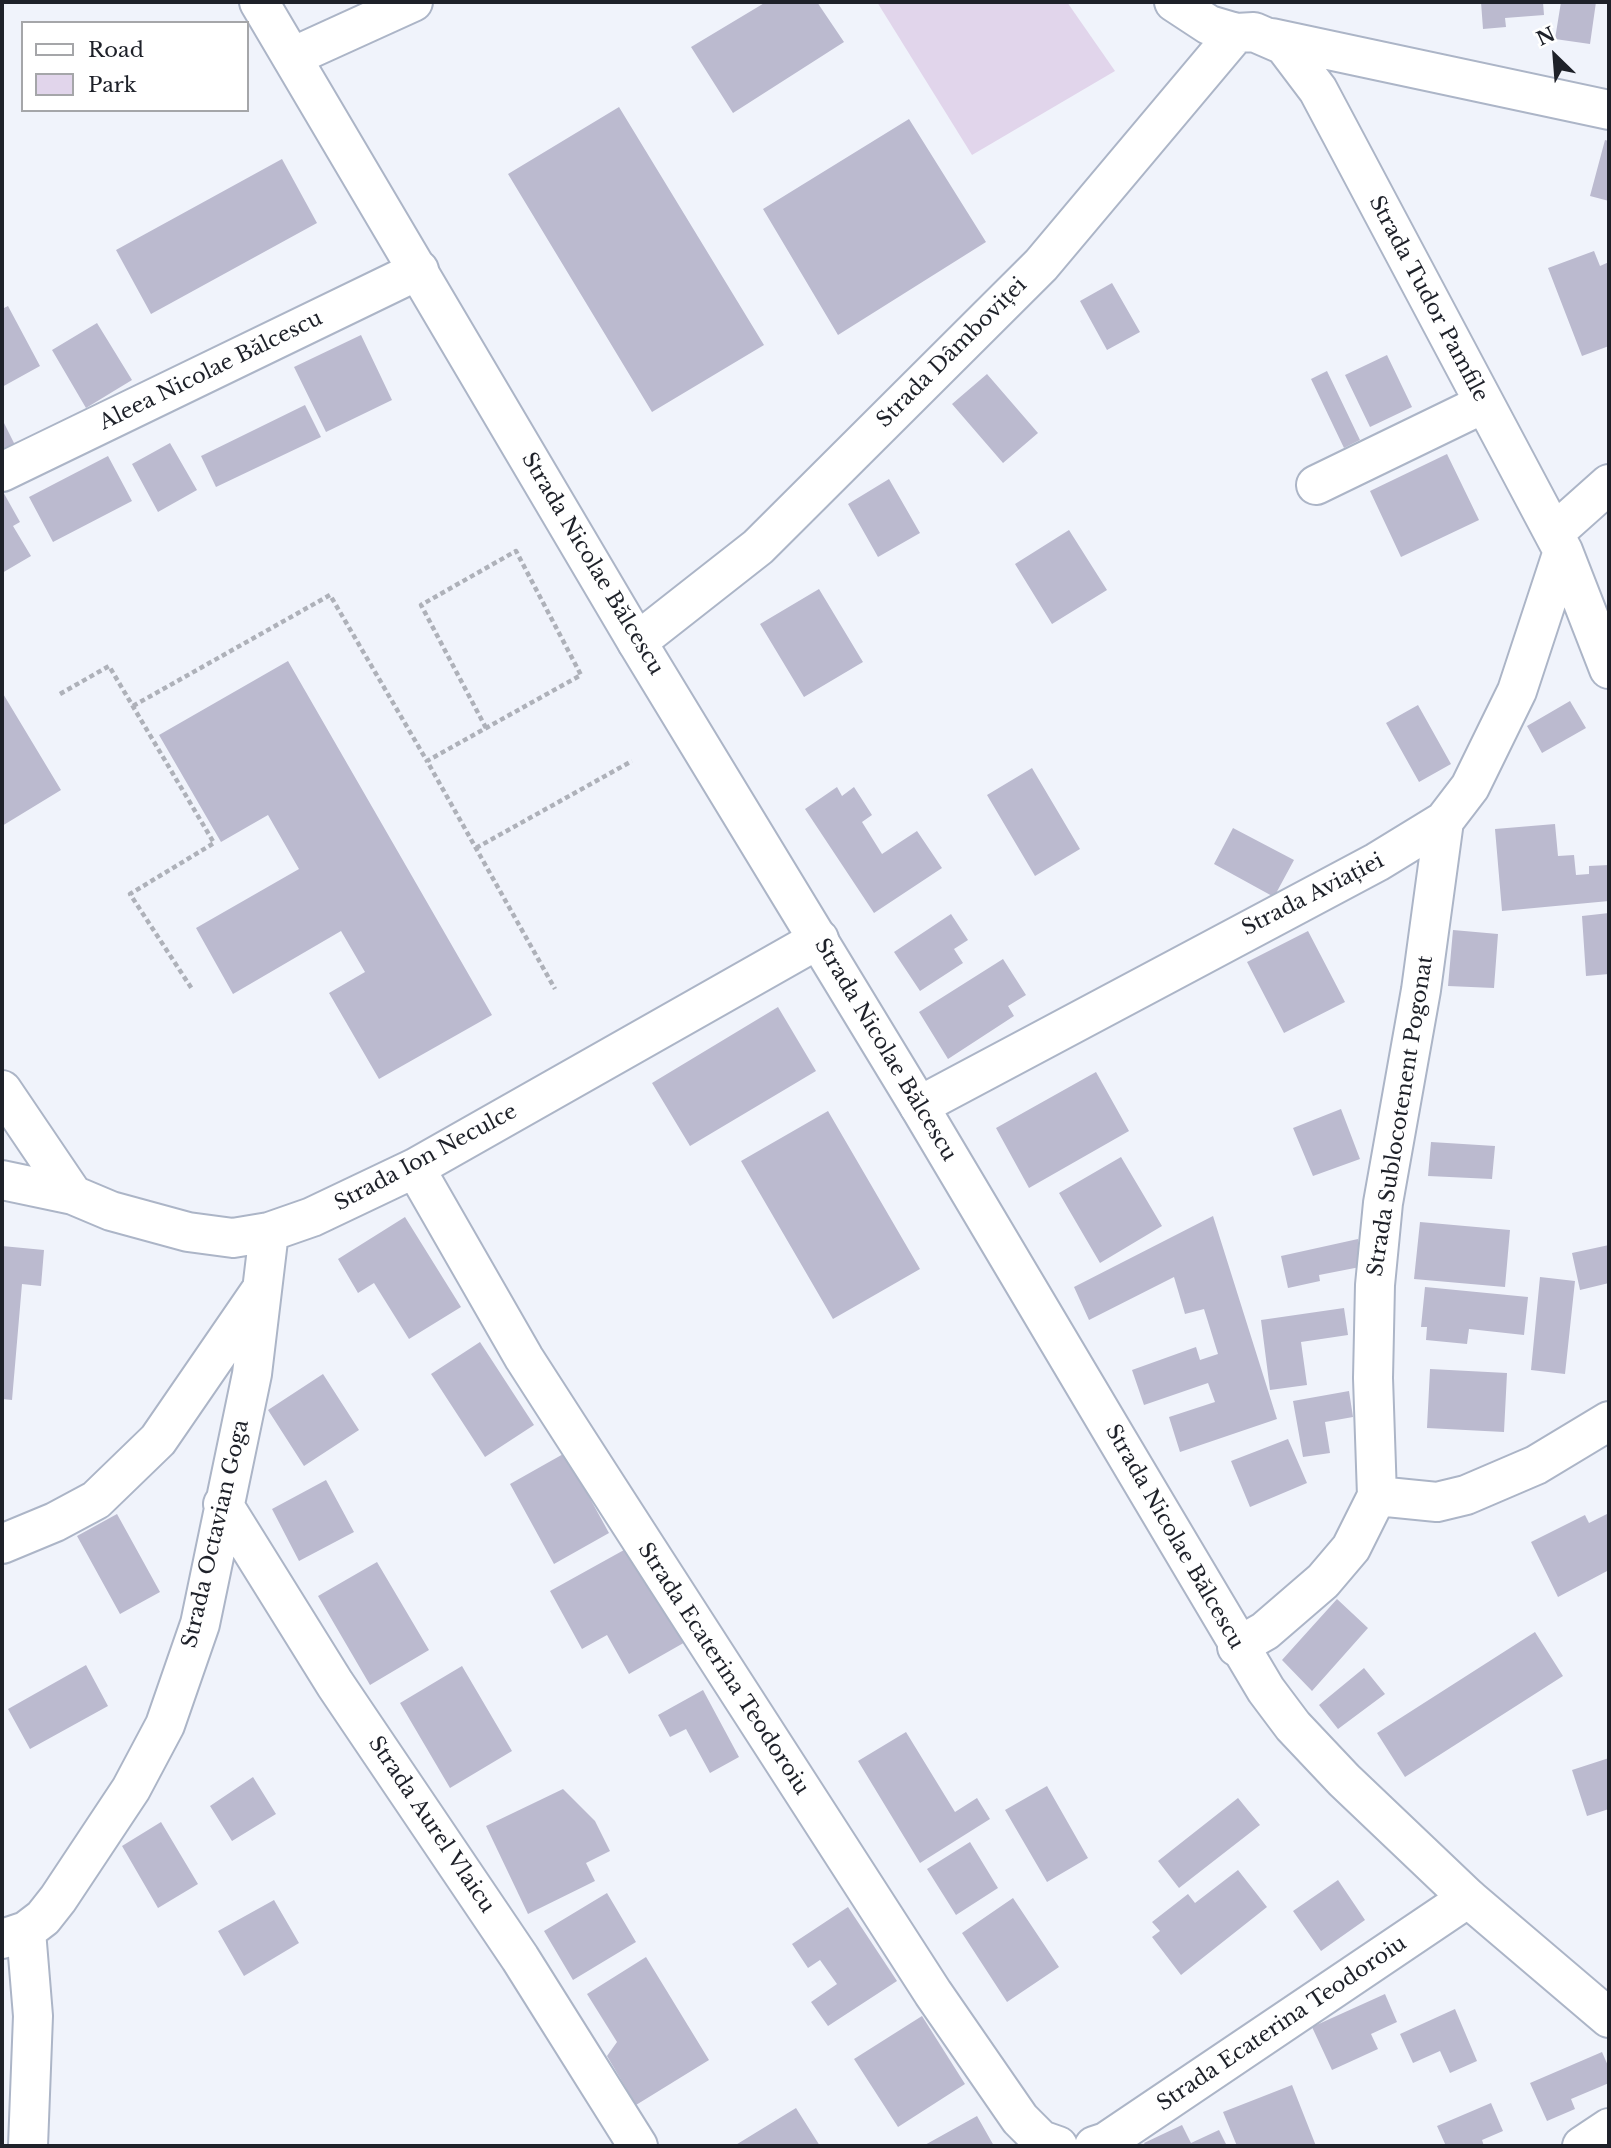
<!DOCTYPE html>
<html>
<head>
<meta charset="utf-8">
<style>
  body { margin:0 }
  #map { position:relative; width:1611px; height:2148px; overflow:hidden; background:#f0f3fb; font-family:"Libre Baskerville",serif }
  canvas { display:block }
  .frame { position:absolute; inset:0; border:4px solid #1e2129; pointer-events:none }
  .legend { position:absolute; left:21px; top:21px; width:228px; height:91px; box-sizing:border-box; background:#fff; border:2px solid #a5a6a9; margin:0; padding:9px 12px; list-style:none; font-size:21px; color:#1e2129 }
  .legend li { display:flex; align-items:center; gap:14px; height:35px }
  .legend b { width:35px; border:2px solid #a5a6a9 }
  .north { position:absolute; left:1520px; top:21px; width:70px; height:70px; -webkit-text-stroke:5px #fff; paint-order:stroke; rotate:335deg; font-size:19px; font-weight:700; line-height:28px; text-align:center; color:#1e2129 }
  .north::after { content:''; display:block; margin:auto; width:24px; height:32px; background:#1e2129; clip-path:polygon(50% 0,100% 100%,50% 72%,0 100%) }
</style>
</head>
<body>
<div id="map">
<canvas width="1611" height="2148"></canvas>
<div class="frame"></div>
<ul class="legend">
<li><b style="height:9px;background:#fff"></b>Road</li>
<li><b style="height:19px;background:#e1d5eb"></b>Park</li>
</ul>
<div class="north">N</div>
</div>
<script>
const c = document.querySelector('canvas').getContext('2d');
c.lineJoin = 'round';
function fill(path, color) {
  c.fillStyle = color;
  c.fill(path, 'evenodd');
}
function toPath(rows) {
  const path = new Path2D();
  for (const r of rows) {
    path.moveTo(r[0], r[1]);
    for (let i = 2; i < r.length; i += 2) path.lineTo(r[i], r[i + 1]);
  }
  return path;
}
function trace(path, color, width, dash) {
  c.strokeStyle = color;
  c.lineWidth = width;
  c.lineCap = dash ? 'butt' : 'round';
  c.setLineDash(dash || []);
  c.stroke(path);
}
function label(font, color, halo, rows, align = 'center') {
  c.font = font + ' "Libre Baskerville",serif';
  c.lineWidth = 6;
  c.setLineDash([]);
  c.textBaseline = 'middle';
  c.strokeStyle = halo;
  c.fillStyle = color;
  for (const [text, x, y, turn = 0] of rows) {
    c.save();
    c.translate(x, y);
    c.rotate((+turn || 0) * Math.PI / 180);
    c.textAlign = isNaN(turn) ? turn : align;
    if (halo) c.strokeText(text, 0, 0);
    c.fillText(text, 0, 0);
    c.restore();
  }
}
const green = toPath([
  [877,2,1067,2,1115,71,972,155]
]);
const building = toPath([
  [766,2,817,2,844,42,733,113,691,47],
  [1481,2,1543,2,1544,15,1505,18,1506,27,1483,29],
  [1561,2,1596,2,1590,44,1555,39],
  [619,107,764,345,652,412,508,174],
  [909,119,986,242,838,335,763,209],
  [1605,140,1609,141,1609,201,1590,196],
  [282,159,317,223,151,314,116,250],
  [1594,251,1600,266,1609,262,1609,346,1582,356,1548,268],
  [1112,283,1140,332,1107,350,1080,301],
  [8,306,40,366,2,387,2,309],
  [97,323,132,380,86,408,52,350],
  [361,335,392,400,326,432,294,367],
  [1387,355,1412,407,1370,427,1345,375],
  [1327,371,1360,440,1344,448,1311,379],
  [987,374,1038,433,1003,463,952,404],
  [305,405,321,437,216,487,201,456],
  [2,419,15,445,2,451],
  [170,443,197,490,158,512,132,464],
  [1447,454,1479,520,1401,557,1370,491],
  [108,456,132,501,53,542,29,497],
  [889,479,920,533,878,557,848,504],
  [2,490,20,522,13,526,31,556,2,573],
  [1069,530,1107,590,1052,624,1015,564],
  [819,589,863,662,804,697,760,624],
  [288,661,492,1015,379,1079,329,993,365,972,341,931,233,994,196,928,299,869,268,815,221,842,159,735],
  [2,692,61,790,2,826],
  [1570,701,1586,728,1542,753,1527,726],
  [1418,705,1451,764,1419,782,1386,723],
  [1032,768,1080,849,1035,876,987,795],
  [837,787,842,796,854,787,872,815,862,822,882,854,917,831,942,868,874,913,805,809],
  [1555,824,1558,856,1574,855,1576,875,1589,874,1589,866,1609,865,1609,901,1502,911,1495,829],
  [1233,828,1294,860,1274,897,1214,864],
  [1609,913,1609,974,1586,976,1582,916],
  [951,914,968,940,954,949,963,963,920,991,894,952],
  [1453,930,1498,934,1494,988,1448,986],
  [1308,931,1345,1002,1284,1033,1247,962],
  [1003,959,1026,995,1008,1006,1014,1016,948,1059,919,1012],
  [778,1007,816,1071,690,1146,652,1083],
  [1096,1072,1129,1131,1029,1188,996,1128],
  [1341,1109,1360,1159,1313,1176,1293,1128],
  [828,1111,920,1269,833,1319,741,1161],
  [1431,1142,1495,1146,1492,1179,1428,1176],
  [1121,1157,1162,1226,1100,1263,1059,1193],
  [1213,1216,1277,1419,1180,1452,1169,1417,1215,1402,1208,1383,1144,1405,1132,1370,1196,1347,1200,1360,1218,1354,1204,1309,1185,1314,1174,1277,1089,1320,1074,1287],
  [405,1217,461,1307,409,1339,374,1283,358,1293,338,1259],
  [1420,1222,1510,1230,1505,1287,1414,1279],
  [1358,1239,1360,1267,1319,1275,1320,1281,1288,1288,1281,1256],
  [1609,1245,1609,1283,1580,1290,1572,1253],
  [2,1246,44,1250,41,1286,22,1284,12,1400,2,1399],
  [1540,1277,1575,1281,1565,1374,1531,1370],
  [1425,1287,1528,1297,1524,1335,1469,1329,1467,1344,1426,1340,1427,1327,1421,1327],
  [1344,1308,1348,1335,1301,1342,1307,1385,1270,1390,1261,1320],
  [480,1342,534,1425,485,1457,431,1374],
  [1430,1369,1507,1373,1504,1432,1427,1428],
  [323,1374,359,1430,304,1466,268,1410],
  [1349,1391,1353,1417,1325,1422,1330,1453,1303,1457,1293,1401],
  [1288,1439,1307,1483,1250,1507,1231,1461],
  [565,1453,609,1533,554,1564,510,1484],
  [326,1480,354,1532,299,1561,272,1509],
  [1609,1513,1609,1570,1558,1597,1531,1542,1585,1515,1589,1523],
  [117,1514,160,1592,120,1614,77,1536],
  [633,1545,687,1641,629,1674,607,1635,582,1649,550,1591],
  [377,1562,429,1650,370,1685,318,1596],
  [1337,1599,1368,1628,1312,1691,1282,1660],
  [1535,1632,1563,1676,1405,1777,1377,1733],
  [86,1665,108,1706,30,1749,8,1709],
  [462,1666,512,1751,450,1788,400,1703],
  [1364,1668,1385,1694,1338,1729,1319,1705],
  [703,1690,739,1757,710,1773,686,1729,670,1737,658,1715],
  [906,1732,955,1812,977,1798,990,1819,920,1863,858,1761],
  [1609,1758,1609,1809,1587,1816,1572,1770],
  [253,1777,276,1814,232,1841,210,1806],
  [1047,1786,1088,1858,1047,1882,1005,1810],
  [563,1789,595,1821,610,1851,586,1863,595,1881,528,1914,486,1826],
  [1238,1798,1260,1825,1179,1888,1158,1861],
  [161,1822,198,1884,158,1908,122,1846],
  [970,1842,998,1888,956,1915,927,1869],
  [1238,1870,1267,1907,1181,1975,1152,1937,1160,1931,1152,1922,1188,1894,1195,1903],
  [1338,1880,1365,1920,1321,1951,1293,1911],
  [607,1893,636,1942,573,1980,544,1931],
  [1013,1898,1059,1967,1007,2002,962,1933],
  [274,1900,299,1943,244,1976,218,1931],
  [848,1907,897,1981,828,2026,811,2002,837,1984,820,1960,808,1968,792,1944],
  [646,1957,709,2060,636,2105,607,2056,617,2042,587,1994],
  [1385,1994,1397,2022,1371,2034,1378,2049,1332,2070,1312,2027],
  [1455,2009,1477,2061,1450,2073,1440,2051,1413,2063,1400,2034],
  [922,2016,965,2084,898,2127,854,2059],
  [1602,2052,1609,2068,1609,2083,1571,2099,1575,2109,1547,2121,1530,2083],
  [1292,2085,1316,2146,1237,2146,1223,2112],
  [1491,2103,1503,2131,1482,2140,1484,2146,1446,2146,1437,2126],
  [796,2108,820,2146,734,2146],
  [977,2116,994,2146,923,2146],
  [1182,2125,1191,2143,1219,2130,1227,2146,1146,2146,1144,2143]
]);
const path = toPath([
  [60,694,109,666,214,843,130,894,192,989],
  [133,706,330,595,427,761],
  [486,728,421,605,516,551,581,675,427,761,555,989],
  [476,848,632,761]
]);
const street = toPath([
  [1174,2,1209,25,1236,33,1254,32,1284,45,1318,90,1563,551,1609,669],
  [1272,38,1609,110],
  [292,57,413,2],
  [2,472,419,270],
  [1316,485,1483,404],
  [1554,533,1609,484],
  [637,642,758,547,1041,265,1236,33],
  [2,1090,73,1195],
  [919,1106,1377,862,1444,821,1470,787,1517,691,1563,551],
  [415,1168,524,1358,933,1993,1020,2119,1041,2140,1058,2146],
  [2,1180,73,1195,111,1211,188,1232,233,1238,269,1232,312,1217,415,1168,819,939],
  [1377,1496,1437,1502,1466,1495,1536,1465,1609,1421],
  [223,1504,335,1684,520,1958,638,2146],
  [2,1544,55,1522,96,1500,158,1440,259,1293],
  [1237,1647,1265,1631,1323,1581,1351,1548,1377,1496,1373,1378,1375,1285,1383,1203,1421,990,1444,821],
  [26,1931,33,2016,28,2146],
  [2,1939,26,1931,43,1918,58,1899,131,1789,165,1725,200,1624,252,1374,269,1232],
  [1094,2146,1106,2142,1468,1898],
  [1582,2146,1609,2128]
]);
const secondary = toPath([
  [259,2,637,642,919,1106,1266,1690,1293,1726,1344,1780,1468,1898,1609,2018]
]);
const streetNames = [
  ["Strada Tudor Pamfile",1428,299,62],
  ["Strada Dâmboviței",952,353,-45],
  ["Aleea Nicolae Bălcescu",211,371,-26],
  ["Strada Nicolae Bălcescu",592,564,59],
  ["Strada Aviației",1313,895,-27],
  ["Strada Nicolae Bălcescu",885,1050,59],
  ["Strada Sublocotenent Pogonat",1401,1116,-81],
  ["Strada Ion Neculce",426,1158,-28],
  ["Strada Octavian Goga",216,1534,-77],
  ["Strada Nicolae Bălcescu",1174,1537,60],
  ["Strada Ecaterina Teodoroiu",723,1669,57],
  ["Strada Aurel Vlaicu",431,1825,56],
  ["Strada Ecaterina Teodoroiu",1282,2024,-34]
];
fill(green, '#e1d5eb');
fill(building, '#bbbacf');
trace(street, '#acb5c7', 42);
trace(secondary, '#acb5c7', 42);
trace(path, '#aeb1b9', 4.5, [5, 3.5]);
trace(street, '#fff', 38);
trace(secondary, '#fff', 38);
label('21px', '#1e2129', '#fff', streetNames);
</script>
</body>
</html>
